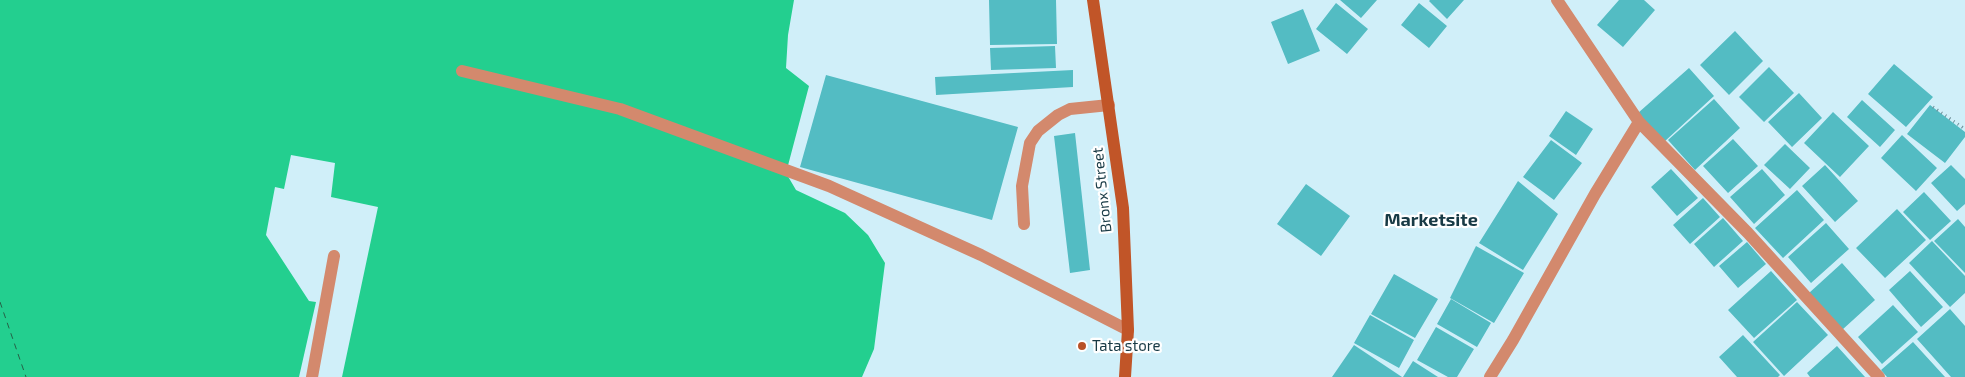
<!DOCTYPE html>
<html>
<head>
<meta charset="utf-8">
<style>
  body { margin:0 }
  canvas { display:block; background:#d0eff9 }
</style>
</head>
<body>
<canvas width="1965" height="377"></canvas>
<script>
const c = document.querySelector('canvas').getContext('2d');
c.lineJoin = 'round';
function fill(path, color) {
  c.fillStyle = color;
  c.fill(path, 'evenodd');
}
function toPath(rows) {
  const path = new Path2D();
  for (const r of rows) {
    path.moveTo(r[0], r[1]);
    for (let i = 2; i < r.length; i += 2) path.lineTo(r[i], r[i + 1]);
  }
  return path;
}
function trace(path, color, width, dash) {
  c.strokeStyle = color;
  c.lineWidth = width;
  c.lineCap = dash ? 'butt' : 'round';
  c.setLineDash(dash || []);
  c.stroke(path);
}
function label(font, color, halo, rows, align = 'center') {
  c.font = font + ' "Exo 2",sans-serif';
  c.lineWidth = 4.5;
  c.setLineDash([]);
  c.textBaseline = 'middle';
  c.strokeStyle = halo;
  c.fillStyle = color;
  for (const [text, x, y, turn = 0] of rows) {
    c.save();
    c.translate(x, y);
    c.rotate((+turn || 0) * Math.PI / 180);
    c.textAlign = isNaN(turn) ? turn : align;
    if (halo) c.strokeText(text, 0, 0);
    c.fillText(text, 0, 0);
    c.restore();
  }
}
const water = toPath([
  [0,0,794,0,788,35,786,68,809,86,786,173,796,190,845,213,868,235,885,263,874,349,862,377,0,377]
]);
const pier = toPath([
  [291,155,335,163,331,197,378,207,342,377,299,377,316,302,309,301,266,235,275,187,284,189]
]);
const ferry = toPath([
  [0,302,26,377]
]);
const building = toPath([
  [989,0,1056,0,1057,44,990,45],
  [1340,0,1377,0,1361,18],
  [1430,0,1464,0,1447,19,1429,1],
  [1619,0,1644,0,1655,10,1623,47,1597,25],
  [1336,3,1368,29,1347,54,1316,29],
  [1419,3,1447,26,1429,48,1401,25],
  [1303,9,1320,51,1288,64,1271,22],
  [1735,31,1763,61,1729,95,1700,65],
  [1055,46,1056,68,991,70,990,48],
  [1894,64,1933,97,1906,127,1868,94],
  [1769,67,1794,93,1764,122,1739,97],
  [1689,68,1714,96,1664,142,1638,113],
  [1073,70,1073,87,936,95,935,77],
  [826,75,1018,127,992,220,800,167],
  [1799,93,1822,118,1792,147,1768,122],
  [1714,99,1740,128,1695,170,1668,140],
  [1862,100,1895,130,1880,147,1847,117],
  [1930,105,1965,132,1965,137,1945,163,1907,134],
  [1566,111,1593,129,1576,155,1549,136],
  [1833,112,1869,146,1840,177,1804,143],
  [1075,133,1090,270,1070,273,1054,136],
  [1902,135,1937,168,1916,191,1881,158],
  [1733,139,1758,166,1728,193,1703,166],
  [1551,140,1582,163,1554,200,1523,177],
  [1785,144,1810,168,1790,189,1764,165],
  [1825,165,1858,201,1835,222,1802,186],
  [1951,165,1965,179,1965,204,1957,211,1931,183],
  [1671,169,1698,198,1677,216,1651,187],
  [1762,169,1785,195,1754,224,1730,197],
  [1518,181,1558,214,1523,270,1479,243],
  [1306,184,1350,216,1321,256,1277,224],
  [1797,190,1824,220,1783,258,1755,228],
  [1924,192,1951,221,1930,240,1903,212],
  [1703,198,1720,217,1690,244,1673,225],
  [1897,209,1926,240,1885,278,1856,248],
  [1723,218,1743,241,1714,267,1694,244],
  [1958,219,1965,227,1965,273,1934,241],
  [1826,223,1849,249,1811,283,1788,257],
  [1932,241,1965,276,1965,293,1950,307,1909,263],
  [1747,242,1766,264,1738,288,1719,266],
  [1476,246,1524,273,1494,323,1450,298],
  [1842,263,1875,300,1842,330,1809,293],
  [1771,271,1797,300,1754,338,1728,310],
  [1910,271,1943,307,1921,327,1889,290],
  [1394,274,1438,299,1415,338,1371,314],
  [1451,299,1491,323,1477,347,1437,324],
  [1797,302,1828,335,1784,376,1753,342],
  [1893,305,1918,332,1882,364,1858,337],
  [1950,309,1965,326,1965,377,1951,377,1917,339],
  [1370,315,1414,340,1399,368,1354,343],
  [1436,327,1474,349,1457,377,1448,377,1417,360],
  [1743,335,1780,375,1778,377,1737,377,1719,357],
  [1913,342,1945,377,1887,377,1881,370],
  [1354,345,1402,377,1332,377],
  [1837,346,1865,377,1810,377,1807,373],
  [1413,361,1438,377,1403,377]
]);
const path = toPath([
  [1933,107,1965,129]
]);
const lane = toPath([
  [1024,224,1022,186,1030,143,1038,131,1058,115,1070,109,1109,105],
  [312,377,334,256]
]);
const street = toPath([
  [1557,0,1639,122,1748,233,1879,377],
  [462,71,620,109,829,186,981,255,1128,330],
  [1490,377,1513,340,1595,194,1639,122]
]);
const secondary = toPath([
  [1093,0,1123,208,1128,330,1125,377]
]);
const markers = [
  [1082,346,5,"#b85127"]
];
const streetNames = [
  ["Bronx Street",1102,190,-96]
];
const poiNames = [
  ["Tata store",1092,346]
];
const quarterNames = [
  ["Marketsite",1431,220]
];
fill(water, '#23cf8f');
fill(pier, '#d0eff9');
trace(ferry, '#266247', 1, [6, 5]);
fill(building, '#53bcc3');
trace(path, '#6f909a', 3, [1, 4]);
trace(lane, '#d3896d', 12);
trace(street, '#d3896d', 12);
trace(secondary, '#c15528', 12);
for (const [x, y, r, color] of markers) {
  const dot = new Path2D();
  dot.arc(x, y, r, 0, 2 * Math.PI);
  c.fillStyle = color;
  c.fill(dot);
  trace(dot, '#fff', 2);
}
label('15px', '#183a45', '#fff', streetNames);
label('15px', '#183a45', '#fff', poiNames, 'left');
label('bold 18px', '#183a45', '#fff', quarterNames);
</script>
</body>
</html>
